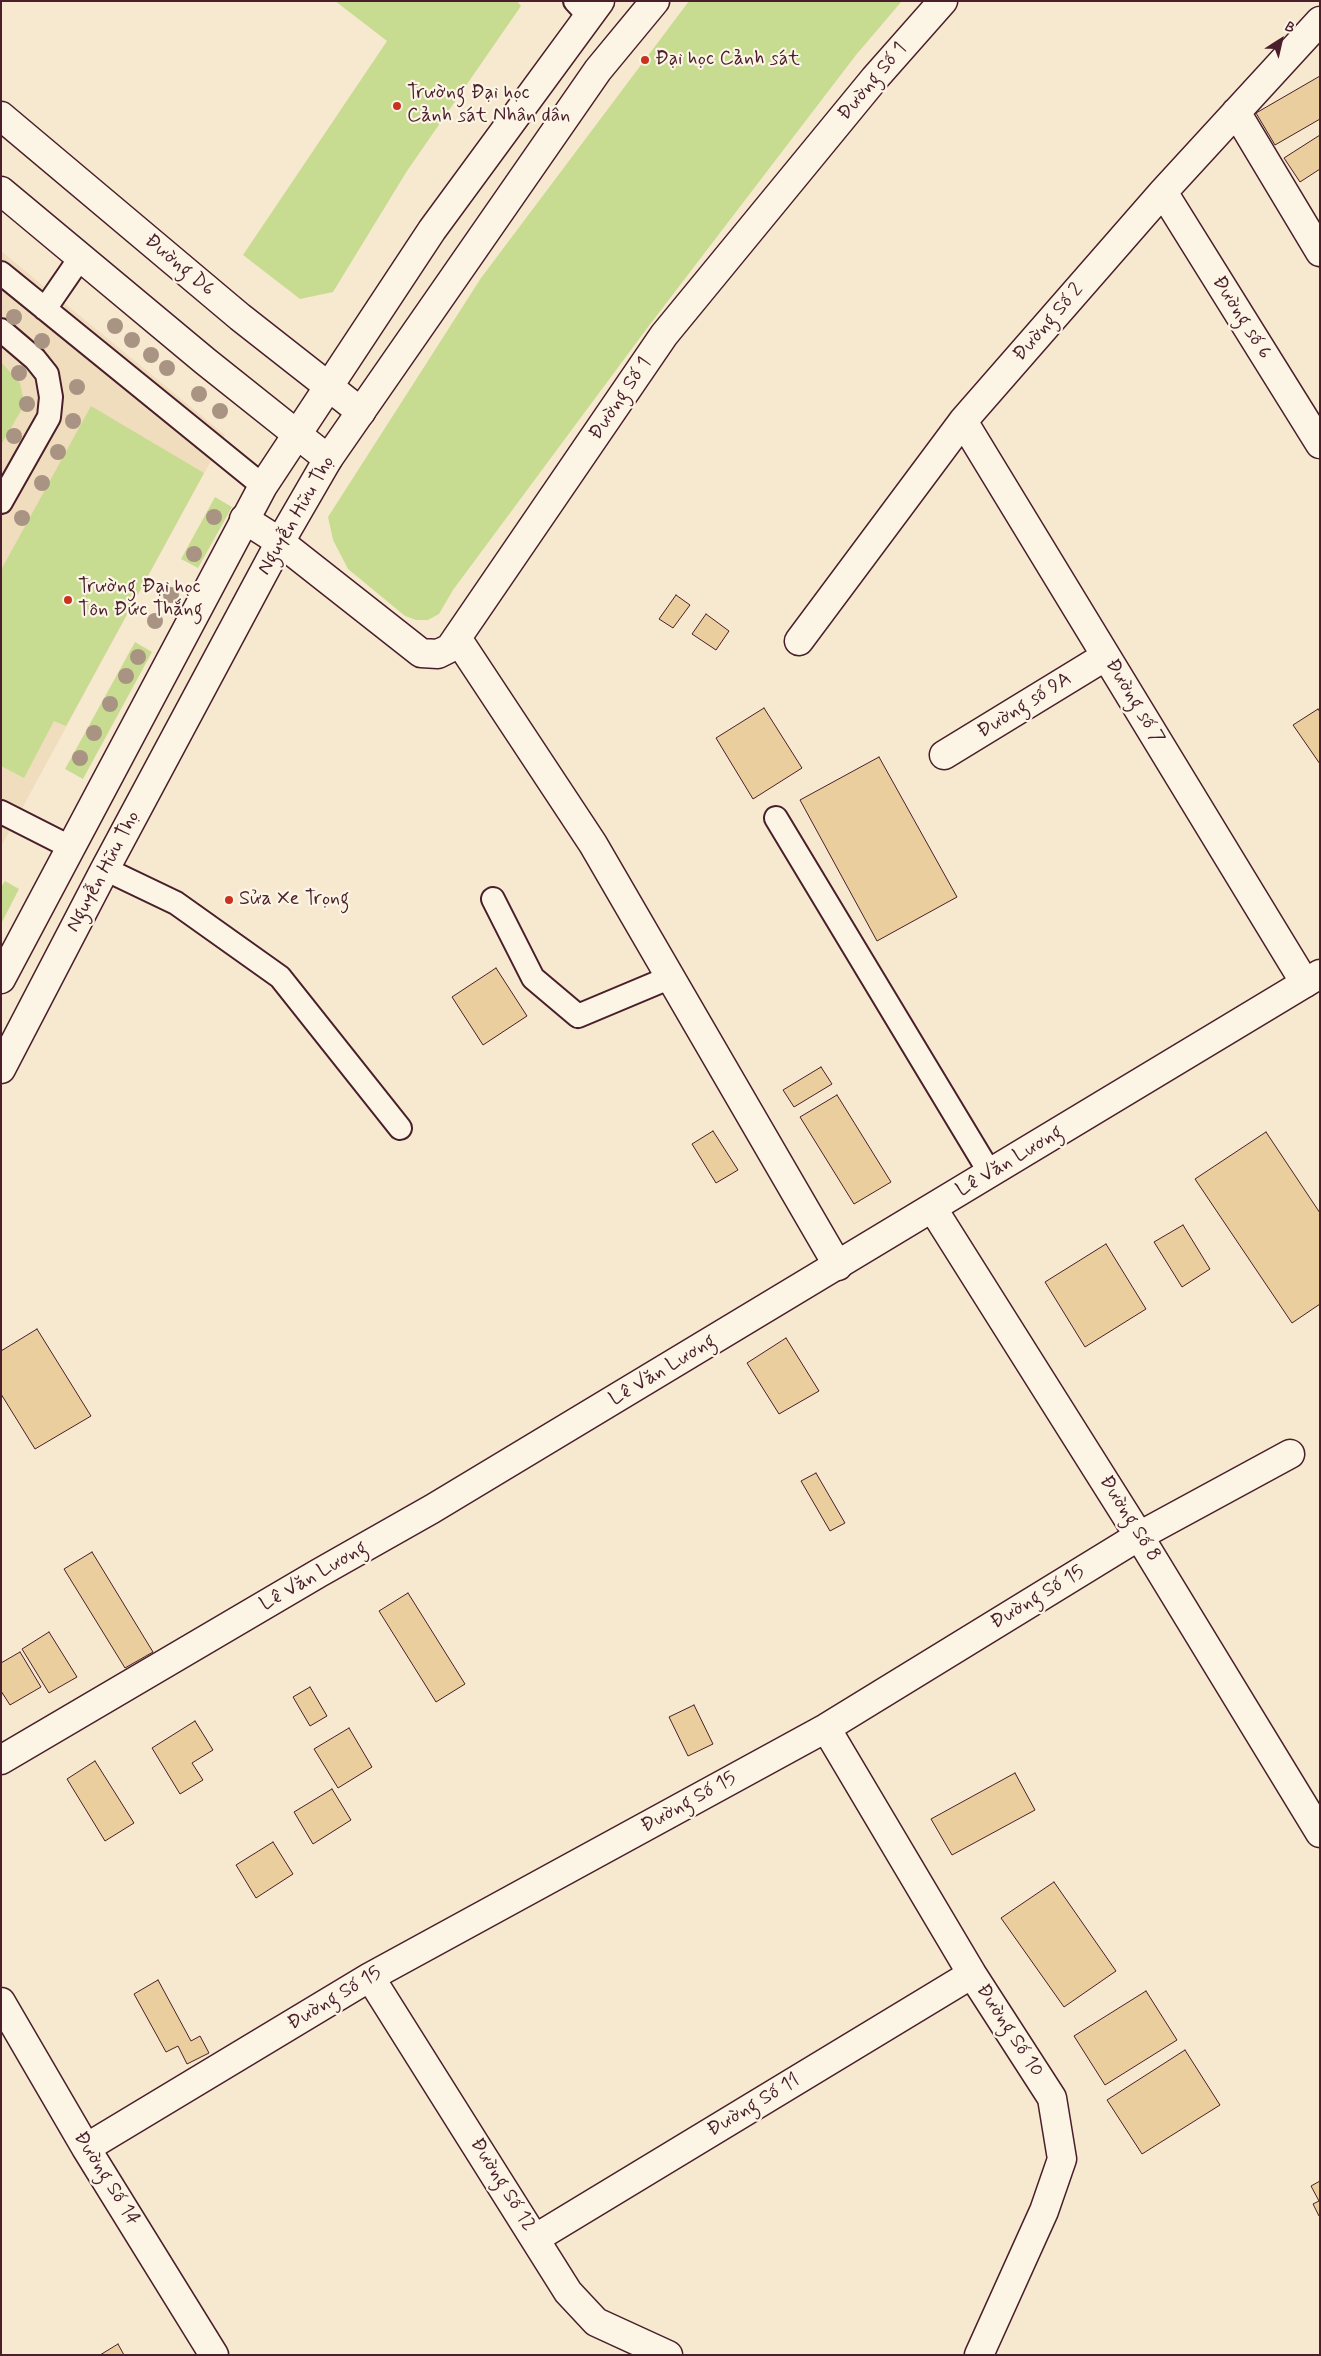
<!DOCTYPE html>
<html>
<head>
<meta charset="utf-8">
<style>
  body { margin:0 }
  #map { position:relative; width:1321px; height:2356px; overflow:hidden; background:#f7e9d0; font-family:Mynerve,sans-serif }
  canvas { display:block }
  .frame { position:absolute; inset:0; border:2px solid #4a1f2b; pointer-events:none }
  .north { position:absolute; left:1256px; top:15px; width:50px; height:50px; -webkit-text-stroke:4px #fcf5e5; paint-order:stroke; rotate:35deg; font-size:14px; font-weight:700; line-height:20px; text-align:center; color:#4a1f2b }
  .north::after { content:''; display:block; margin:auto; width:18px; height:22px; background:#4a1f2b; clip-path:polygon(50% 0,100% 100%,50% 72%,0 100%) }
</style>
</head>
<body>
<div id="map">
<canvas width="1321" height="2356"></canvas>
<div class="frame"></div>
<div class="north">B</div>
</div>
<script>
const c = document.querySelector('canvas').getContext('2d');
c.lineJoin = 'round';
function fill(path, color) {
  c.fillStyle = color;
  c.fill(path, 'evenodd');
}
function toPath(rows) {
  const path = new Path2D();
  for (const r of rows) {
    path.moveTo(r[0], r[1]);
    for (let i = 2; i < r.length; i += 2) path.lineTo(r[i], r[i + 1]);
  }
  return path;
}
function trace(path, color, width, dash) {
  c.strokeStyle = color;
  c.lineWidth = width;
  c.lineCap = dash ? 'butt' : 'round';
  c.setLineDash(dash || []);
  c.stroke(path);
}
function label(font, color, halo, rows, align = 'center') {
  c.font = font + ' Mynerve,sans-serif';
  c.lineWidth = 4.5;
  c.setLineDash([]);
  c.textBaseline = 'middle';
  c.strokeStyle = halo;
  c.fillStyle = color;
  for (const [text, x, y, turn = 0] of rows) {
    c.save();
    c.translate(x, y);
    c.rotate((+turn || 0) * Math.PI / 180);
    c.textAlign = isNaN(turn) ? turn : align;
    if (halo) c.strokeText(text, 0, 0);
    c.fillText(text, 0, 0);
    c.restore();
  }
}
const built = toPath([
  [1,251,225,435,1,847]
]);
const green = toPath([
  [335,1,517,1,521,6,407,171,333,292,300,299,243,255,387,41],
  [689,1,902,1,856,55,648,327,453,590,439,614,428,620,416,620,405,616,348,569,333,540,328,517,481,278],
  [1,362,20,383,23,397,22,409,1,445],
  [91,406,204,473,66,726,54,721,24,778,1,766,1,570],
  [215,497,232,507,198,568,181,559],
  [135,642,152,652,83,779,65,769],
  [5,881,19,889,1,924,1,887]
]);
const building = toPath([
  [1320,76,1320,119,1275,145,1256,113,1320,76],
  [1320,135,1320,169,1300,182,1284,158,1320,135],
  [676,595,690,605,673,628,659,619,676,595],
  [706,614,729,631,716,650,692,634,706,614],
  [764,708,802,768,753,799,716,738,764,708],
  [1318,709,1320,712,1320,764,1293,725,1318,709],
  [879,757,957,897,877,941,800,800,879,757],
  [496,968,527,1016,483,1045,452,997,496,968],
  [821,1067,832,1084,794,1107,783,1090,821,1067],
  [837,1095,891,1182,854,1204,800,1117,837,1095],
  [713,1131,738,1170,716,1183,692,1144,713,1131],
  [1266,1132,1320,1213,1320,1304,1292,1323,1195,1179,1266,1132],
  [1183,1225,1210,1269,1182,1287,1154,1242,1183,1225],
  [1106,1244,1146,1309,1085,1347,1045,1282,1106,1244],
  [37,1329,91,1416,35,1449,1,1394,1,1351,37,1329],
  [786,1338,819,1391,779,1414,747,1363,786,1338],
  [816,1473,845,1523,830,1531,801,1481,816,1473],
  [92,1552,153,1652,125,1668,64,1569,92,1552],
  [408,1593,465,1684,436,1702,379,1611,408,1593],
  [49,1632,77,1677,49,1693,22,1649,49,1632],
  [20,1652,41,1687,10,1705,1,1691,1,1663,20,1652],
  [310,1687,327,1716,310,1726,293,1697,310,1687],
  [694,1705,713,1744,688,1756,669,1717,694,1705],
  [195,1721,213,1750,192,1763,203,1780,180,1794,152,1748,195,1721],
  [349,1728,372,1767,338,1788,314,1749,349,1728],
  [95,1761,134,1823,105,1841,67,1779,95,1761],
  [1015,1773,1035,1810,952,1855,931,1819,1015,1773],
  [332,1789,351,1820,313,1844,294,1812,332,1789],
  [273,1842,293,1874,256,1898,236,1865,273,1842],
  [1054,1882,1116,1971,1064,2007,1001,1918,1054,1882],
  [158,1980,191,2041,200,2036,209,2053,187,2064,178,2046,166,2052,134,1994,158,1980],
  [1146,1991,1177,2040,1105,2085,1074,2036,1146,1991],
  [1185,2050,1220,2105,1142,2154,1107,2100,1185,2050],
  [1320,2181,1320,2215,1319,2216,1313,2204,1319,2201,1311,2186,1320,2181],
  [118,2344,124,2355,100,2355,118,2344]
]);
const service = toPath([
  [575,1,588,15],
  [1,273,263,486],
  [45,309,80,258],
  [1,330,35,359,47,374,51,397,49,417,1,502],
  [1,812,70,847],
  [776,818,990,1173],
  [105,869,176,903,280,977,400,1128],
  [493,899,533,978,578,1016,671,977]
]);
const minor = toPath([
  [1236,112,1320,252],
  [1163,192,1320,444],
  [963,421,1305,983],
  [244,519,280,542,421,653,438,654,450,648,664,335,875,78,943,1],
  [457,638,593,844,838,1266],
  [799,641,963,421,1163,192,1320,21],
  [944,755,1106,656],
  [933,1209,1139,1536,1320,1833],
  [826,1728,972,1974,1052,2098,1062,2159,1044,2211,979,2355],
  [370,1977,568,2292,596,2322,668,2355],
  [1,2002,86,2148,214,2355],
  [86,2148,370,1977,826,1728,1139,1536,1290,1454],
  [536,2238,972,1974]
]);
const tertiary = toPath([
  [1,116,240,317,361,412],
  [1,191,205,361,328,459],
  [1,1760,319,1573,432,1509,1320,974]
]);
const primary = toPath([
  [1,979,263,486,432,230,600,1],
  [1,1069,105,869,280,542,328,459,598,70,655,1]
]);
const trees = [
  [14,317],
  [115,326],
  [132,340],
  [42,341],
  [151,355],
  [167,368],
  [19,373],
  [77,387],
  [199,394],
  [27,404],
  [220,411],
  [73,421],
  [14,436],
  [58,452],
  [42,483],
  [214,517],
  [22,518],
  [194,554],
  [171,595],
  [155,621],
  [138,657],
  [126,676],
  [110,704],
  [94,733],
  [80,758]
];
const markers = [
  [645,60,5,"#c8321e"],
  [397,106,5,"#c8321e"],
  [68,600,5,"#c8321e"],
  [229,900,5,"#c8321e"]
];
const poiNames = [
  ["Đại học Cảnh sát",655,60],
  ["Trường Đại học",407,94],
  ["Cảnh sát Nhân dân",407,117],
  ["Trường Đại học",78,588],
  ["Tôn Đức Thắng",78,611],
  ["Sửa Xe Trọng",239,900]
];
const streetNames = [
  ["Đường Số 1",873,82,-50],
  ["Đường D6",179,266,40],
  ["Đường số 6",1241,318,58],
  ["Đường Số 2",1049,323,-49],
  ["Đường Số 1",621,399,-56],
  ["Nguyễn Hữu Thọ",297,516,-60],
  ["Đường số 7",1134,702,59],
  ["Đường số 9A",1025,706,-32],
  ["Nguyễn Hữu Thọ",104,872,-62],
  ["Lê Văn Lương",1010,1162,-31],
  ["Lê Văn Lương",663,1371,-31],
  ["Đường Số 8",1129,1519,58],
  ["Lê Văn Lương",314,1577,-30],
  ["Đường Số 15",1038,1598,-31],
  ["Đường Số 15",689,1803,-29],
  ["Đường Số 15",335,1999,-31],
  ["Đường Số 10",1009,2031,57],
  ["Đường Số 11",754,2106,-31],
  ["Đường Số 14",106,2179,58],
  ["Đường Số 12",502,2185,58]
];
fill(built, '#f0ddbe');
fill(green, '#c8dc91');
fill(building, '#eace9e');
trace(building, '#4a1f2b', 1);
trace(service, '#4a1f2b', 26);
trace(minor, '#4a1f2b', 31);
trace(tertiary, '#4a1f2b', 31);
trace(primary, '#4a1f2b', 31);
trace(service, '#fcf5e5', 22);
trace(minor, '#fcf5e5', 28);
trace(tertiary, '#fcf5e5', 28);
trace(primary, '#fcf5e5', 28);
c.fillStyle = '#a99483';
for (const [x, y] of trees) {
  c.beginPath();
  c.arc(x, y, 8, 0, 2 * Math.PI);
  c.fill();
}
for (const [x, y, r, color] of markers) {
  const dot = new Path2D();
  dot.arc(x, y, r, 0, 2 * Math.PI);
  c.fillStyle = color;
  c.fill(dot);
  trace(dot, '#fcf5e5', 2);
}
label('20px', '#4a1f2b', '#fcf5e5', poiNames, 'left');
label('20px', '#4a1f2b', '#fcf5e5', streetNames);
</script>
</body>
</html>
